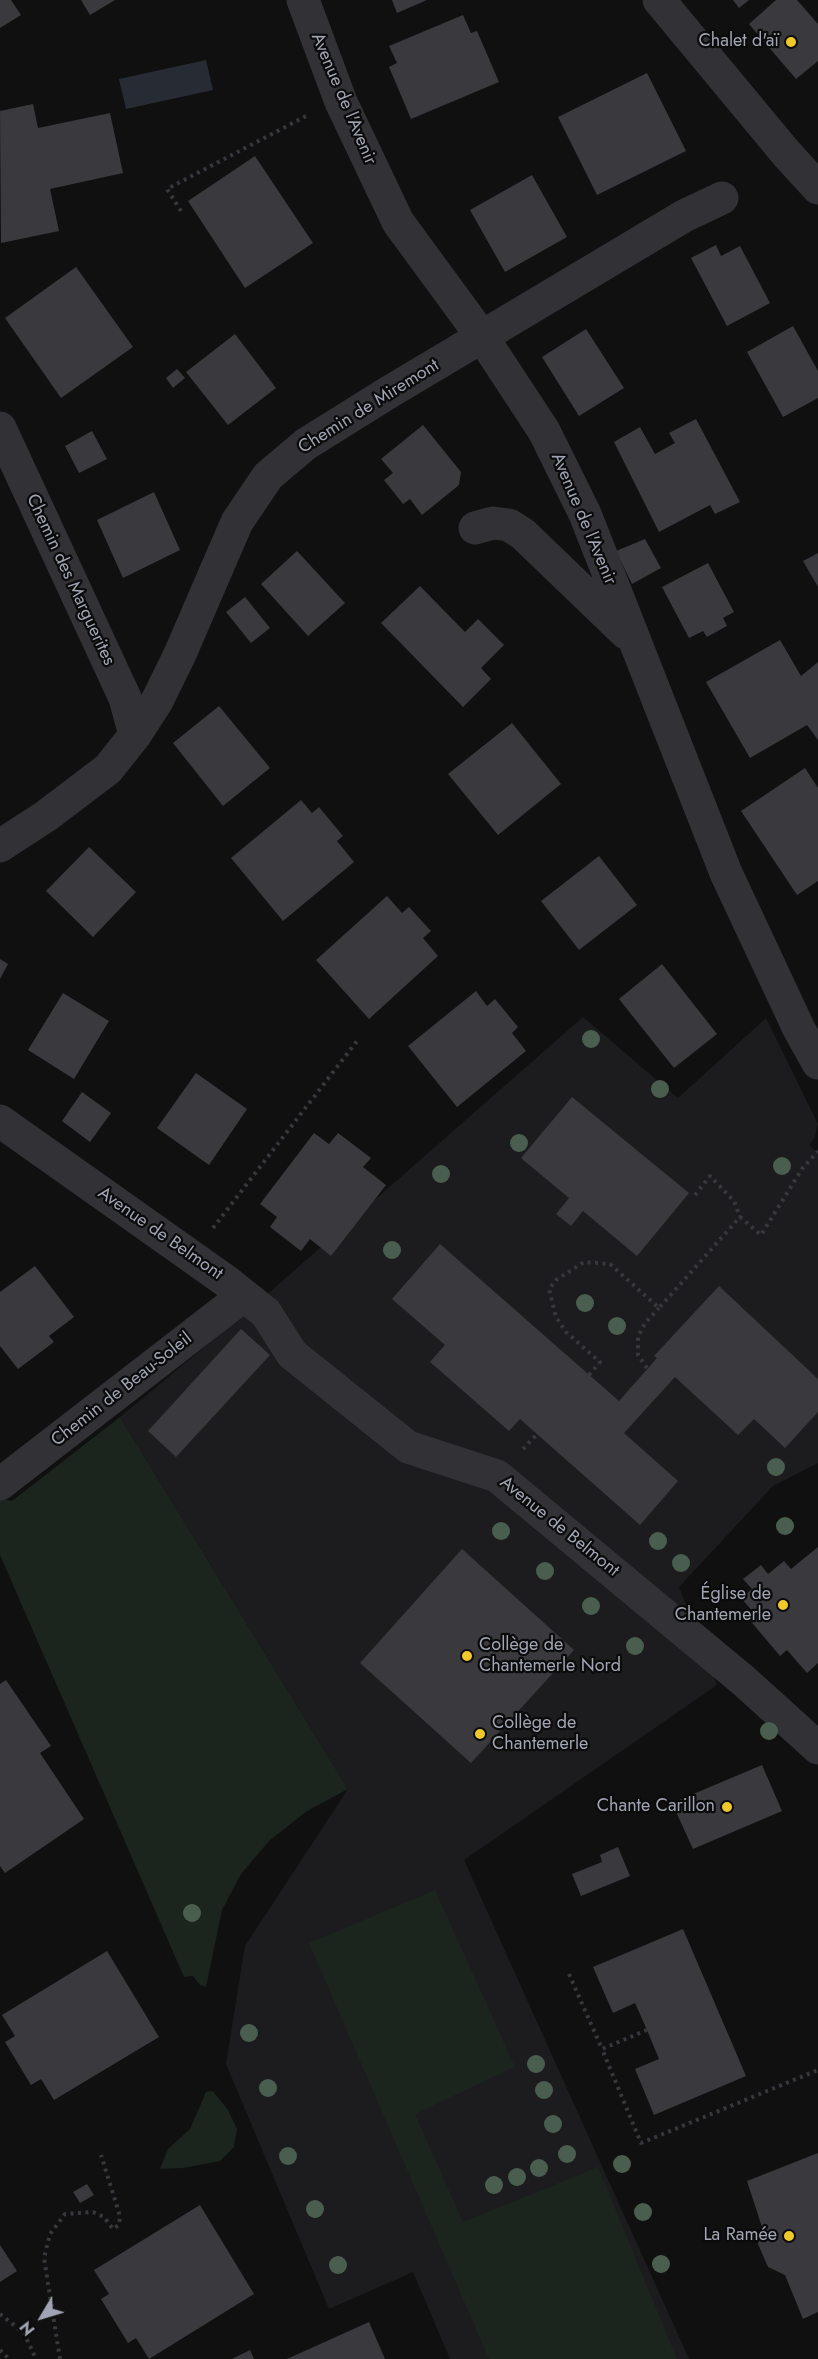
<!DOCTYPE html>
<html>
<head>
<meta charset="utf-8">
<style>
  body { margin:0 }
  #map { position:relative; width:818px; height:2359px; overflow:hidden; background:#101011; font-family:Jost,sans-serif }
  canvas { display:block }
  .north { position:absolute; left:12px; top:2287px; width:60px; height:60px; -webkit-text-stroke:4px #0b0b0c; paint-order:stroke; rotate:232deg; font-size:16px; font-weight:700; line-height:24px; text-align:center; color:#a1a4b2 }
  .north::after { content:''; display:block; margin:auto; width:21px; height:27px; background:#a1a4b2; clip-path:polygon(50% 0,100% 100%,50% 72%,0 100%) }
</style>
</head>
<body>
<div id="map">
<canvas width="818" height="2359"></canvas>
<div class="north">N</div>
</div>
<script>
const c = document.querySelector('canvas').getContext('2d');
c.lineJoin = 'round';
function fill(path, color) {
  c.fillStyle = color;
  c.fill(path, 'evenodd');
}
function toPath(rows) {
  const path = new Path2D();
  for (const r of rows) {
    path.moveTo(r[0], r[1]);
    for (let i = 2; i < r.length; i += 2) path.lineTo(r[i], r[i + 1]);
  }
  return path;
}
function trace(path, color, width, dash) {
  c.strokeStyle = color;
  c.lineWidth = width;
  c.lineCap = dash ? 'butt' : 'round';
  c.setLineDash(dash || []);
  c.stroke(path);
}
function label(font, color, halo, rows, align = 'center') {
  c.font = font + ' Jost,sans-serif';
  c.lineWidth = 4.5;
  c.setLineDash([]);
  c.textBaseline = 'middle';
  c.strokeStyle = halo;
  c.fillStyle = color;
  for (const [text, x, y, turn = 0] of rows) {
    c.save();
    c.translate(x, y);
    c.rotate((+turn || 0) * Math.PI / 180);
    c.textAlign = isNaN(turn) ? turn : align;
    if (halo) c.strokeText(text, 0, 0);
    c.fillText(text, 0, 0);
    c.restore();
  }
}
const built = toPath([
  [583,1017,678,1098,766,1018,818,1124,815,1137,809,1145,818,1153,818,1463,773,1486,679,1587,717,1685,464,1860,689,2359,450,2359,413,2272,329,2309,226,2064,245,1946,348,1789,120,1417,247,1312]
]);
const green = toPath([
  [120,1417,348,1789,307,1811,269,1841,241,1874,222,1910,206,1987,200,1985,193,1976,184,1977,0,1555,0,1498,12,1501],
  [435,1890,515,2067,415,2114,463,2222,598,2167,677,2359,489,2359,309,1943],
  [213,2091,228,2110,237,2129,234,2147,220,2161,183,2168,160,2169,168,2149,190,2129,206,2092]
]);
const water = toPath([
  [206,60,213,90,126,109,119,79]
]);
const building = toPath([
  [0,0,11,0,21,15,0,28],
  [81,0,115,0,90,15],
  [392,0,427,0,397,13],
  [733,0,749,0,739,8],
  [776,0,797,0,818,24,818,61,796,79,749,24],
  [463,15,471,33,477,31,499,82,411,119,389,67,397,63,389,46],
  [647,73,686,151,597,195,558,117],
  [33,104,38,128,110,113,123,173,50,189,59,231,1,243,0,111],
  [255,156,313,243,245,288,188,201],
  [532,175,567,237,505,272,470,210],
  [716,245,721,256,740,246,770,303,727,326,691,258],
  [76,267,133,347,61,398,5,318],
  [793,326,818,371,818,398,783,417,747,352],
  [586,329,624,388,579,416,542,357],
  [235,334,276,388,228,425,186,372],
  [177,369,185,378,173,388,166,378],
  [696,419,740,502,715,514,710,505,659,532,614,442,640,427,655,454,675,443,669,433],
  [423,425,461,472,459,485,422,515,410,499,403,504,384,480,393,473,381,459],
  [92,431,107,459,79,473,65,446],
  [154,492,180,550,123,578,97,520],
  [645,539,661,568,632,584,616,551],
  [297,551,345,603,308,636,261,584],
  [818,553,818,587,803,561],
  [708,563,734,612,723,618,727,626,707,637,703,631,689,638,662,587],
  [420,586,465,632,478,619,504,645,481,668,491,679,463,707,381,623],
  [245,597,270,628,251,643,226,612],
  [780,640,801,676,818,662,818,740,807,725,750,758,706,682],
  [219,706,270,768,223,806,173,743],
  [512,723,561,784,498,835,448,774],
  [805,768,818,788,818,881,797,895,741,811],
  [301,800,312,813,319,807,343,836,337,841,354,862,283,921,231,858],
  [89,847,136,892,93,937,46,891],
  [599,856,637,905,579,950,541,901],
  [387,896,402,913,409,907,431,931,423,938,438,956,369,1019,316,960],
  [0,959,8,964,0,979],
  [662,964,717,1034,674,1068,619,999],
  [476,991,487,1006,495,999,518,1027,512,1033,526,1051,457,1107,408,1046],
  [63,993,109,1021,74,1079,28,1050],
  [196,1073,247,1109,209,1165,157,1128],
  [82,1092,111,1113,90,1142,62,1121],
  [572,1097,689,1193,637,1256,583,1211,571,1226,556,1214,569,1198,521,1158],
  [314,1133,329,1144,338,1133,371,1158,363,1167,386,1185,331,1256,310,1239,301,1251,270,1227,277,1217,260,1204],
  [440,1244,619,1401,657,1358,654,1356,719,1286,818,1379,818,1412,785,1448,754,1419,738,1435,675,1377,624,1433,678,1481,640,1525,520,1419,509,1431,430,1362,445,1345,392,1299],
  [35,1266,74,1317,49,1336,54,1342,18,1369,0,1346,0,1292],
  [241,1329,270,1355,176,1457,148,1431],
  [818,1547,818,1663,807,1673,787,1650,780,1656,748,1618,754,1613,741,1598,752,1589,743,1579,761,1565,768,1574,784,1561,791,1569],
  [462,1549,574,1650,471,1763,360,1663],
  [6,1680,51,1746,40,1753,84,1819,5,1873,0,1866,0,1684],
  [762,1765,782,1811,693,1849,672,1803],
  [618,1847,630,1876,581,1896,572,1874,602,1862,600,1855],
  [683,1929,746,2076,654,2115,635,2069,659,2059,647,2030,635,2003,613,2013,593,1967],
  [107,1951,159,2037,54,2100,41,2079,31,2085,5,2042,15,2036,2,2015],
  [818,2153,818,2312,803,2319,785,2275,768,2267,758,2244,762,2227,747,2181],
  [87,2184,94,2195,80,2203,73,2192],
  [200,2205,254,2294,149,2359,136,2338,128,2343,101,2299,109,2294,94,2270],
  [0,2245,17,2271,0,2282],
  [369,2322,385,2359,287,2359],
  [250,2350,254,2359,232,2359]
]);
const path = toPath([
  [181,211,167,189,308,115],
  [695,1195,710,1176,734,1201,740,1217],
  [213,1228,357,1041],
  [647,1368,638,1355,638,1337,645,1323,659,1308],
  [589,1375,600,1362,566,1332,556,1317,549,1289,556,1280,584,1262,610,1264,659,1308,740,1217,761,1235,802,1169,818,1151],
  [523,1449,537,1434],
  [569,1974,602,2049],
  [647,2030,602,2049,641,2143,818,2070],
  [0,2314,24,2333,36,2359],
  [0,2350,9,2359],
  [60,2359,44,2258,50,2234,65,2214,93,2212,104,2217,113,2229,119,2225,120,2216,101,2155]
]);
const minor = toPath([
  [303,0,341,102,398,222,483,338,544,431,585,514,726,873,799,1029,818,1063],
  [659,0,786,153,818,188],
  [0,428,125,698,135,735],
  [475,528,493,523,509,525,523,534,626,633],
  [0,846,46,816,108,769,135,735,157,701,180,654,237,522,268,476,306,444,386,394,684,216,722,198],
  [0,1121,226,1281,266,1313,292,1354,408,1447,497,1476,744,1681,818,1748],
  [0,1484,243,1296]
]);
const trees = [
  [591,1039],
  [660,1089],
  [519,1143],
  [782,1166],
  [441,1174],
  [392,1250],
  [585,1303],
  [617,1326],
  [776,1467],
  [785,1526],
  [501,1531],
  [658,1541],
  [681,1563],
  [545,1571],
  [591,1606],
  [635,1646],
  [769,1731],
  [192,1913],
  [249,2033],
  [536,2064],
  [268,2088],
  [544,2090],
  [553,2124],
  [567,2154],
  [288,2156],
  [622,2164],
  [539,2168],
  [517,2177],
  [494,2185],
  [315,2209],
  [643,2212],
  [661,2264],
  [338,2265]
];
const markers = [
  [791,42,6,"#efc92a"],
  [783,1605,6,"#efc92a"],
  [467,1656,6,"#efc92a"],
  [480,1734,6,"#efc92a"],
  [727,1807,6,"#efc92a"],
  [789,2236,6,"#efc92a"]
];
const poiNames = [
  ["Chalet d'aï",779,42],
  ["Église de",771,1595],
  ["Chantemerle",771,1616],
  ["Collège de",479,1646,"left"],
  ["Chantemerle Nord",479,1667,"left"],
  ["Collège de",492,1724,"left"],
  ["Chantemerle",492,1745,"left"],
  ["Chante Carillon",715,1807],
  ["La Ramée",777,2236]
];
const streetNames = [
  ["Avenue de l'Avenir",343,99,67],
  ["Chemin de Miremont",369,407,-32],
  ["Avenue de l'Avenir",583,519,67],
  ["Chemin des Marguerites",70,580,65],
  ["Avenue de Belmont",160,1234,35],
  ["Chemin de Beau-Soleil",122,1390,-38],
  ["Avenue de Belmont",559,1527,39]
];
fill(built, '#1c1c1e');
fill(green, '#1c241e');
fill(water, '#272c34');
fill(building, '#3a3a3e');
trace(path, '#37383d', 4, [3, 4.5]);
trace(minor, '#313136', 33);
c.fillStyle = '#495e4e';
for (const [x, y] of trees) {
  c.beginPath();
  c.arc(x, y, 9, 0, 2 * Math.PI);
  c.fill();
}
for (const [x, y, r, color] of markers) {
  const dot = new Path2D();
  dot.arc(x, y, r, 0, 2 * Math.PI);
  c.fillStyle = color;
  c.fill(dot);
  trace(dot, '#0b0b0c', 2);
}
label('18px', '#a1a4b2', '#0b0b0c', poiNames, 'right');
label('18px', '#a1a4b2', '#0b0b0c', streetNames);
</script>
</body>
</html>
